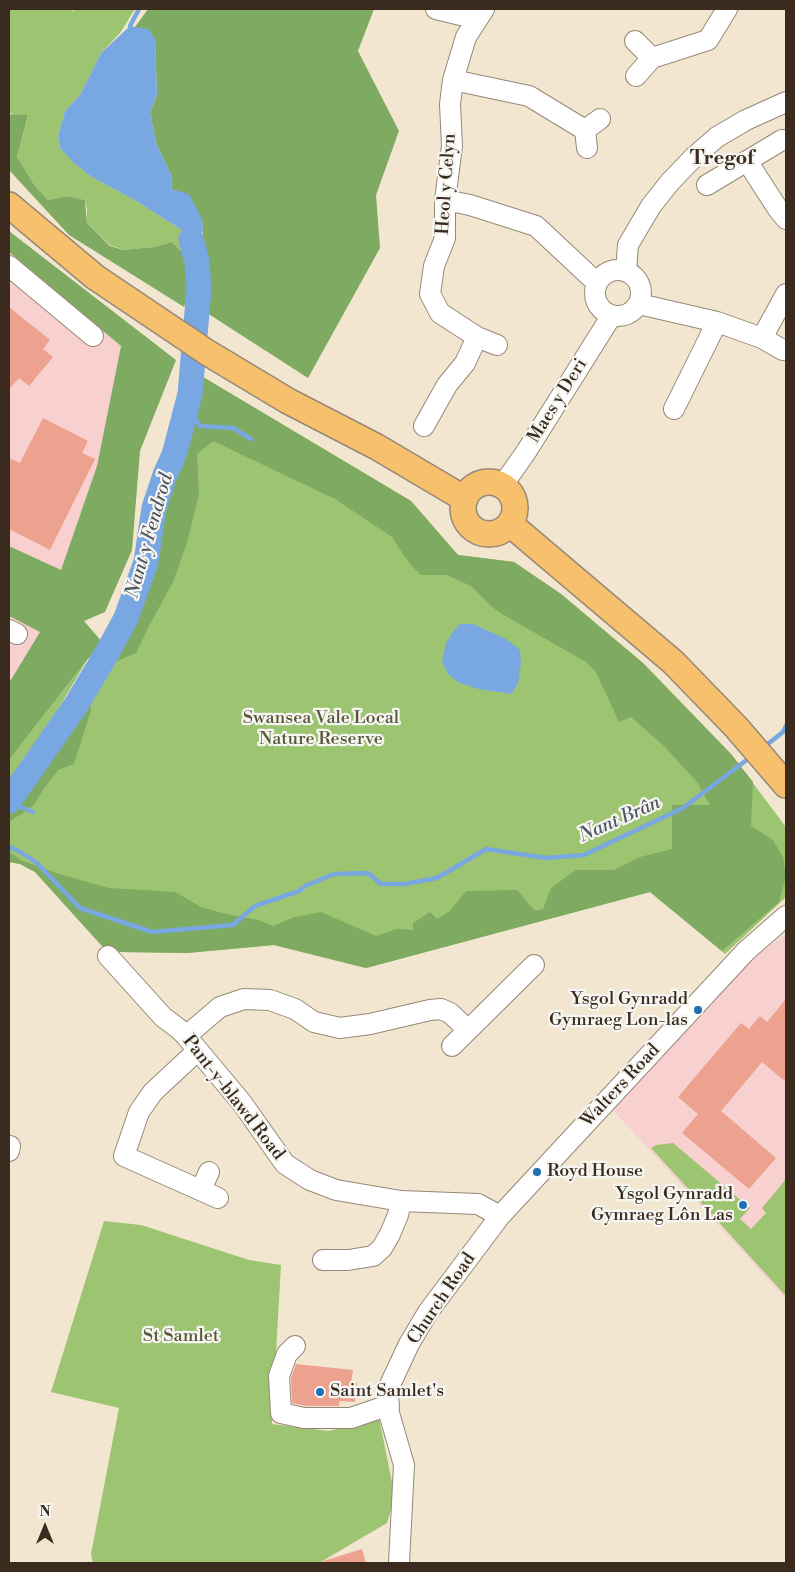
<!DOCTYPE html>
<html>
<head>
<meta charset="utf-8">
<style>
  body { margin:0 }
  #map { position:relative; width:795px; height:1572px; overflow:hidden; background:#f2e6d0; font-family:"Libre Bodoni",serif }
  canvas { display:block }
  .frame { position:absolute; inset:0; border:10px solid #3b2a1e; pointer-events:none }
  .north { position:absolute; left:20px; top:1502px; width:50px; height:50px; -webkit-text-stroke:4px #f6f6f2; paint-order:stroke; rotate:0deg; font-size:14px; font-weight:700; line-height:20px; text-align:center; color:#3b2a1e }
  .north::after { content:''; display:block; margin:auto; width:18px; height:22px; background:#3b2a1e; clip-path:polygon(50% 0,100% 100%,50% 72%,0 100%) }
</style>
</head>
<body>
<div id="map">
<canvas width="795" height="1572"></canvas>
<div class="frame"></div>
<div class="north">N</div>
</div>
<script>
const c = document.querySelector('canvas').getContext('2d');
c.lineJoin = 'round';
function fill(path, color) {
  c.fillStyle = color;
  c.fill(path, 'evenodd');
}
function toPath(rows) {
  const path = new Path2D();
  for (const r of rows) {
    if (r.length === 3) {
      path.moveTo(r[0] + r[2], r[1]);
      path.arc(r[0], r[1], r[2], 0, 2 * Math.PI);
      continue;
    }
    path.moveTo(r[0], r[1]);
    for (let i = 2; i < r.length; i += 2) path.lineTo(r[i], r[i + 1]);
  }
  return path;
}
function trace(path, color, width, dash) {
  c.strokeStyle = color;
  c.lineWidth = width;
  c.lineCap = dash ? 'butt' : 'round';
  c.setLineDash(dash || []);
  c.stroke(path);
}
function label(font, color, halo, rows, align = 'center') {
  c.font = font + ' "Libre Bodoni",serif';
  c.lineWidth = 4.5;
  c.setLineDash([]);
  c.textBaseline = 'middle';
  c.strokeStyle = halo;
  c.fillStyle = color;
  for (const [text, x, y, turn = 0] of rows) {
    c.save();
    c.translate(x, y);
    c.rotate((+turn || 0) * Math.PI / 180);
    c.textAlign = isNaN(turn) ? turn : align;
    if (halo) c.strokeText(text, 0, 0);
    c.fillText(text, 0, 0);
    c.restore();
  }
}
const built = toPath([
  [9,252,121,346,97,466,61,570,9,546],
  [9,616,40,632,9,683],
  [786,934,786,1299,613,1110,750,961]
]);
const green = toPath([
  [9,9,73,9,72,12,75,9,135,9,120,33,101,53,80,95,65,111,58,136,60,148,90,176,140,203,185,232,193,267,192,285,185,255,172,242,154,247,123,250,110,245,87,223,87,209,85,200,67,196,48,200,35,186,17,157,28,116,9,113],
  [198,374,411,501,458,555,514,562,561,594,643,663,731,754,786,827,786,897,725,954,650,892,366,968,274,945,187,953,120,952,102,946,35,872,20,864,9,862,9,805,87,692,119,639,140,591,155,540,160,505,177,460,191,411],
  [87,660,15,783,9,792,9,760],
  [673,1143,750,1208,740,1219,751,1229,766,1213,762,1208,786,1179,786,1296,651,1148,656,1145],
  [104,1221,141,1225,249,1260,281,1265,272,1424,329,1431,379,1418,395,1497,387,1523,319,1563,93,1563,91,1554,119,1408,51,1392]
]);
const forest = toPath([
  [148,9,374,9,358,51,399,131,376,195,380,248,308,378,207,313,201,246,203,232,202,219,172,190,171,175,156,143,150,112,157,95,155,39,135,27],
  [11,114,28,115,17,157,35,186,48,200,67,196,85,200,87,223,110,246,123,250,154,247,172,242,185,255,192,285,184,307,69,235,9,170,9,118],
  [9,231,176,360,140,451,132,550,105,612,84,621,103,643,87,660,9,760,9,683,40,632,9,616,9,546,61,570,97,466,121,346,9,252],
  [198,374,411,501,458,555,514,562,561,594,643,663,731,754,753,782,751,826,773,840,783,857,786,876,779,902,722,951,650,892,366,968,274,945,187,953,120,952,102,946,35,872,20,864,9,862,9,852,23,861,59,874,109,888,175,892,201,907,226,914,259,920,273,926,295,917,321,912,376,936,397,929,413,930,413,923,430,912,437,919,450,911,466,891,517,890,535,911,543,909,551,888,576,870,614,870,640,857,672,849,672,805,710,805,697,782,664,746,631,717,619,722,596,672,586,662,502,614,492,607,471,586,446,575,421,575,409,563,392,537,335,499,213,441,197,454,199,494,187,543,173,582,150,624,136,653,115,662,108,658,119,639,140,591,155,540,160,505,177,460,191,411],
  [90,700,91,710,74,764,58,770,43,790,33,806,9,822,9,805,80,702]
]);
const water = toPath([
  [130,26,148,29,155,39,157,95,150,112,156,143,171,175,172,189,189,194,202,219,203,232,191,239,185,232,138,202,90,176,73,162,60,148,58,136,65,111,80,95,101,53],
  [460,624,473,624,506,639,520,650,521,663,518,684,511,694,479,689,459,683,448,674,442,662,446,643,453,632]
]);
const stream = toPath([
  [130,26,139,9],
  [187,406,200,426,233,428,251,439],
  [158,469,165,475],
  [764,747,783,732,786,726],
  [9,802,33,812],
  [9,847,19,851,37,863,80,908,152,932,233,925,255,906,299,891,305,886,334,874,368,873,381,884,405,884,437,878,486,849,546,858,584,855,683,808,752,756]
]);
const river = toPath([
  [9,801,76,705,107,653,126,618,146,562,154,508,165,475,174,455,190,394,199,289,197,262,191,239]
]);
const building = toPath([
  [9,307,50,340,43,349,53,357,29,386,19,378,9,389],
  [43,418,88,441,82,453,95,459,50,550,9,529,9,458,20,463],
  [786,999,786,1082,762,1062,721,1111,776,1158,749,1189,682,1133,698,1114,678,1097,741,1023,749,1029,760,1016,767,1022],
  [296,1364,353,1370,351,1383,357,1383,355,1402,340,1401,339,1406,307,1406,292,1403,291,1378],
  [362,1549,366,1563,324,1563,323,1561]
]);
const minor = toPath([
  [436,9,477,19],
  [484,9,466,37,453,80,450,104,452,146,445,200,445,238,434,266,430,294,440,313,477,337,497,345],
  [635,41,652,58],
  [636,76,652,58,708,40,727,9],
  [453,80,529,96,585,130,600,119],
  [585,130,587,148],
  [747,161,778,209,786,219],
  [707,185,782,140],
  [445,200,470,205,536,226,597,283],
  [9,266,93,336],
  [618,293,23],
  [626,271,628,245,651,206,670,182,694,157,717,137,746,120,786,102],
  [639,304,717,322,762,338,783,350],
  [762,338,786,294],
  [674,409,717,322],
  [424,426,447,385,465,363,477,337],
  [502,486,526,452,612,315],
  [9,630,17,634],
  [108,956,163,1017,179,1029,186,1036,242,1103,285,1164,310,1180,336,1190,401,1201,478,1204,500,1216],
  [186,1036,220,1007,244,999,270,1000,295,1009,314,1022,340,1028,370,1024,430,1010,441,1009,450,1013,467,1029],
  [452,1046,534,965],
  [197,1051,153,1092,139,1112,124,1156,218,1198],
  [9,1151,10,1146],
  [201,1190,209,1172],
  [323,1260,348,1260,373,1256,382,1248,390,1234,398,1215,401,1201],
  [295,1346,287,1354,279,1376,281,1413,304,1418,351,1418,389,1405],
  [399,1563,404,1465,389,1413,388,1389,409,1344,428,1312,500,1216,746,951,786,916]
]);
const major = toPath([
  [9,205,95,277,208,353,288,401,377,447,465,499],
  [489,508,26],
  [510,524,673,662,736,727,786,785]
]);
const markers = [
  [698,1010,5,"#1f6fb2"],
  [537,1172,5,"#1f6fb2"],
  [743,1205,5,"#1f6fb2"],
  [320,1392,5,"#1f6fb2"]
];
const streetNames = [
  ["Heol y Celyn",447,184,-86],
  ["Maes y Deri",558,401,-58],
  ["Walters Road",621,1086,-47],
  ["Pant-y-blawd Road",233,1098,52],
  ["Church Road",442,1299,-56]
];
const parkNames = [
  ["Swansea Vale Local",321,719],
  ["Nature Reserve",321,740],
  ["St Samlet",181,1337]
];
const poiNames = [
  ["Ysgol Gynradd",688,1000],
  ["Gymraeg Lon-las",688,1021],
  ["Royd House",547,1172,"left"],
  ["Ysgol Gynradd",733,1195],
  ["Gymraeg Lôn Las",733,1216],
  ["Saint Samlet's",330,1392,"left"]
];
const waterNames = [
  ["Nant y Fendrod",150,536,-74],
  ["Nant Brân",620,820,-24]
];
const quarterNames = [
  ["Tregof",722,159]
];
fill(built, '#f7d0cf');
fill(green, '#9dc470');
fill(forest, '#7eaa62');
fill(water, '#79a7e2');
trace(stream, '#79a7e2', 4.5);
trace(river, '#79a7e2', 25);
fill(building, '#eda290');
trace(minor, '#968877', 22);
trace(major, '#968877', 28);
trace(minor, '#fff', 20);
trace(major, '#f7c06c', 25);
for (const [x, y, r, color] of markers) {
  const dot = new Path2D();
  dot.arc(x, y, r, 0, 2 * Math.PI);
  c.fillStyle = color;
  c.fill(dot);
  trace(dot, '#f6f6f2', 2);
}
label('18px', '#3b2a1e', '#f6f6f2', streetNames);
label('18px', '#585837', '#f6f6f2', parkNames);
label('18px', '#3b2a1e', '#f6f6f2', poiNames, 'right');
label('italic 19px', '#515663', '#f6f6f2', waterNames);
label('bold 20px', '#3b2a1e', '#f6f6f2', quarterNames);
</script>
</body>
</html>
